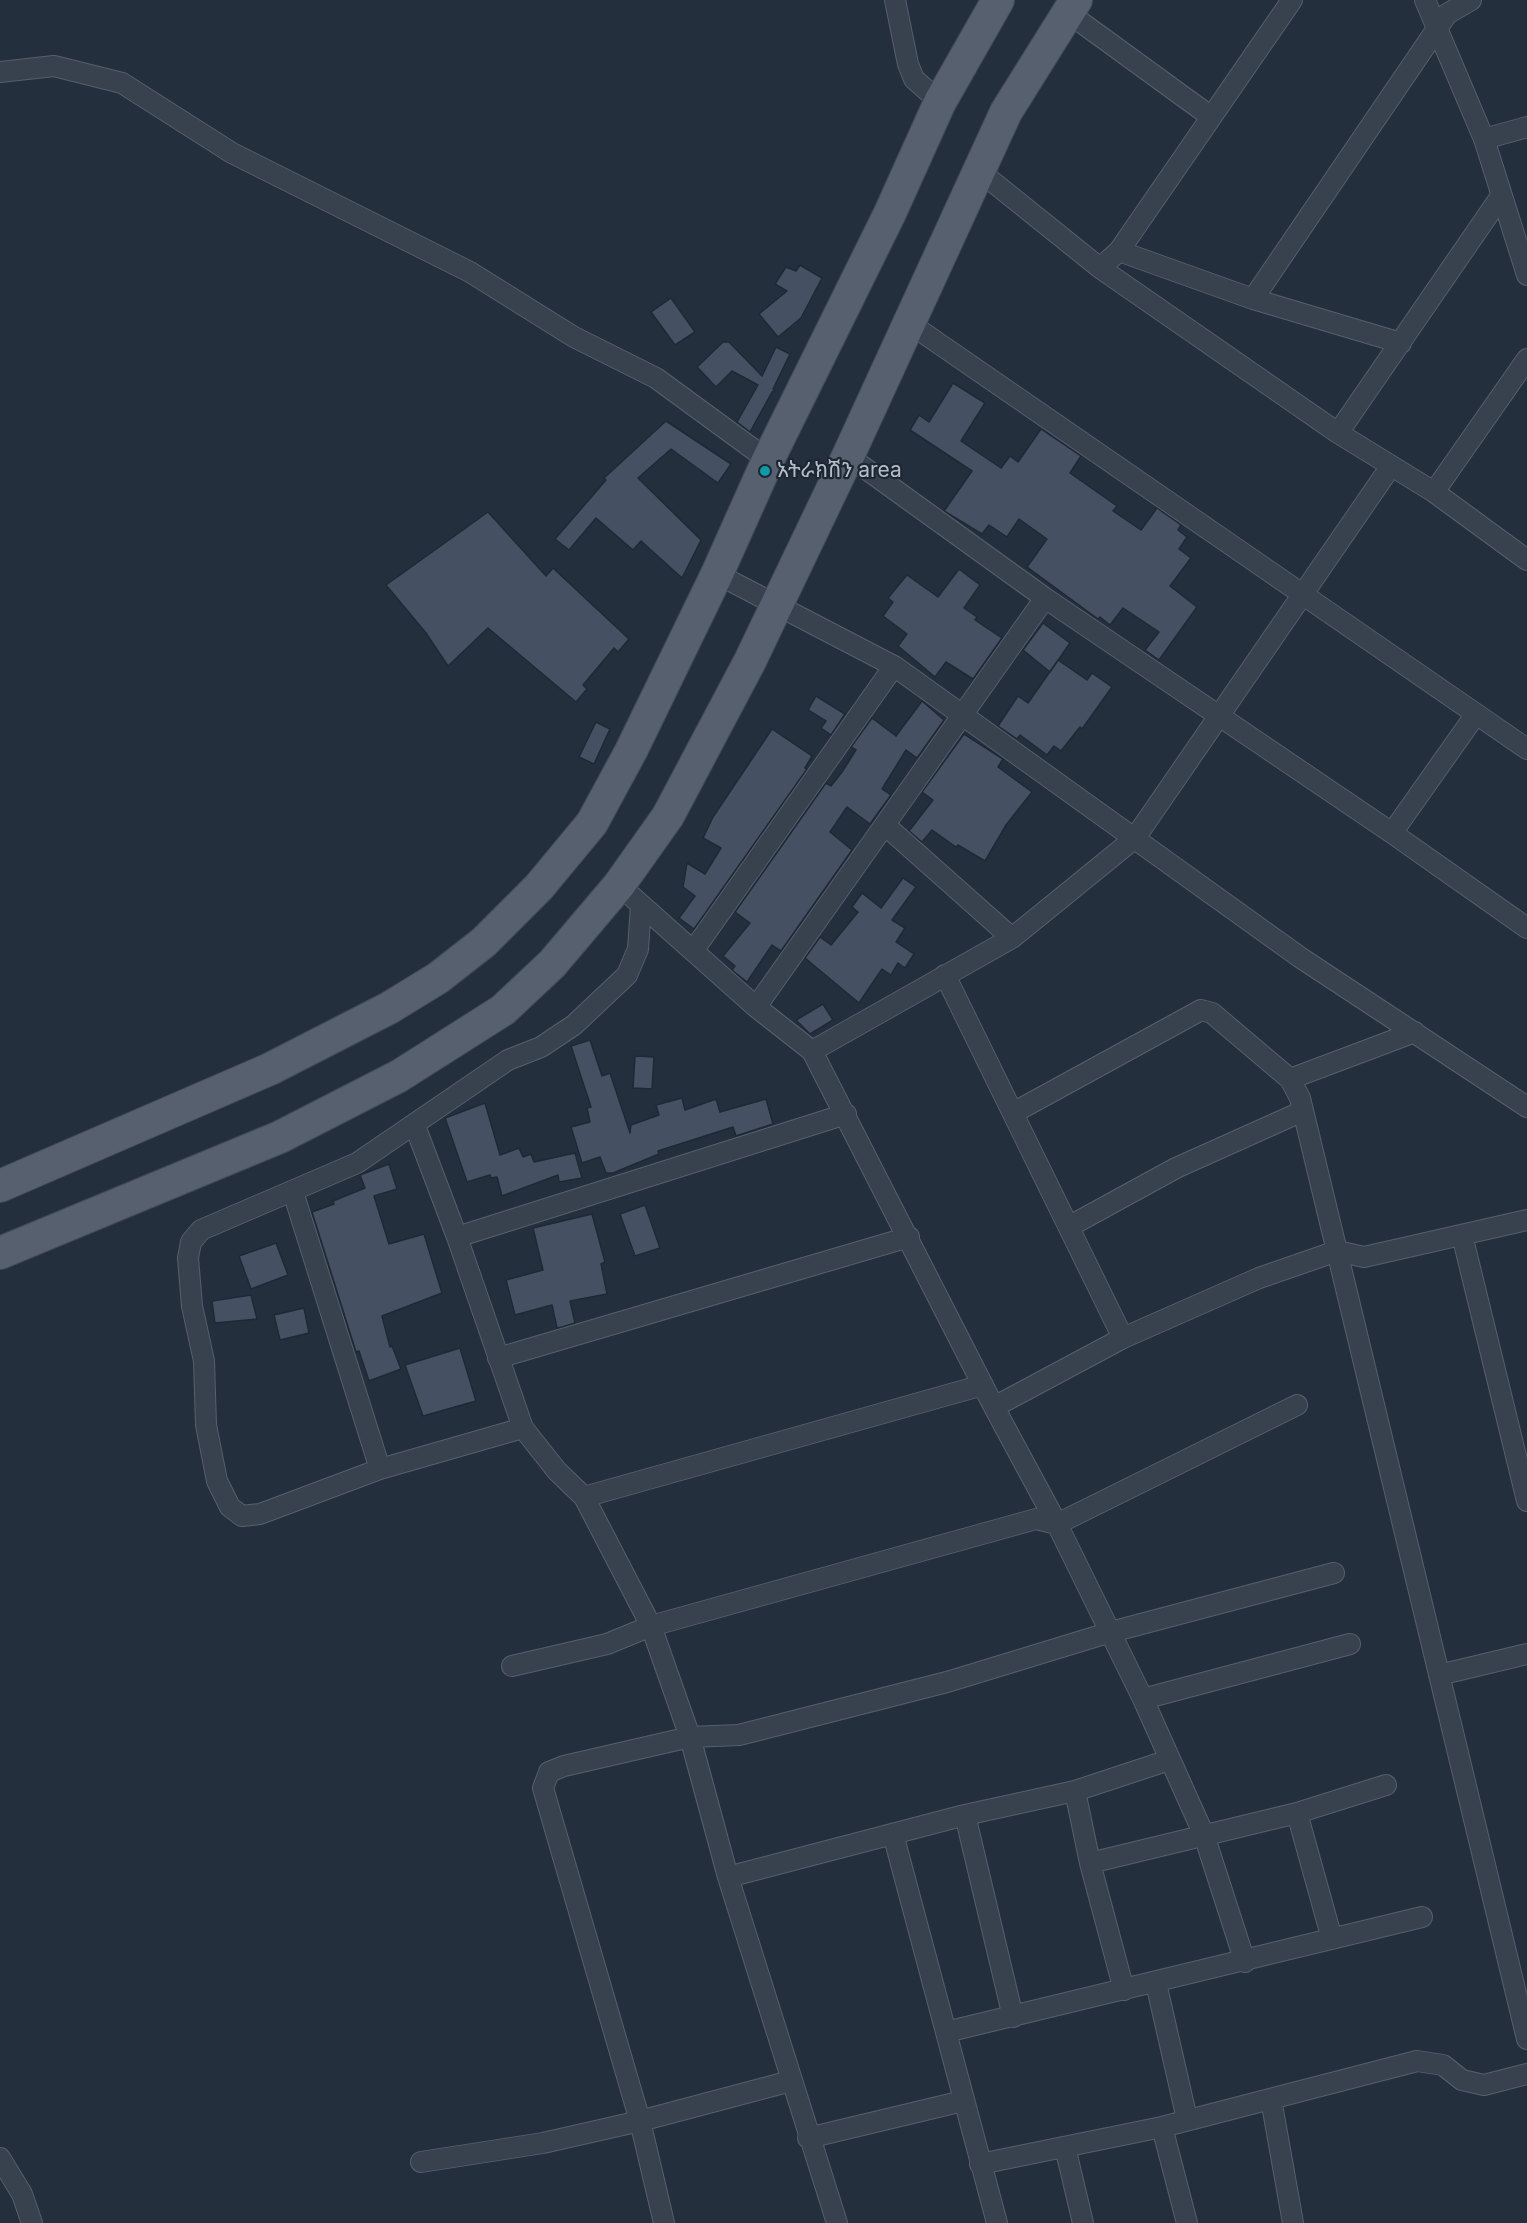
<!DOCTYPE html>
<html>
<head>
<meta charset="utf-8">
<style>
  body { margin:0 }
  canvas { display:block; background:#242f3e }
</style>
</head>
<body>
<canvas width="1527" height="2223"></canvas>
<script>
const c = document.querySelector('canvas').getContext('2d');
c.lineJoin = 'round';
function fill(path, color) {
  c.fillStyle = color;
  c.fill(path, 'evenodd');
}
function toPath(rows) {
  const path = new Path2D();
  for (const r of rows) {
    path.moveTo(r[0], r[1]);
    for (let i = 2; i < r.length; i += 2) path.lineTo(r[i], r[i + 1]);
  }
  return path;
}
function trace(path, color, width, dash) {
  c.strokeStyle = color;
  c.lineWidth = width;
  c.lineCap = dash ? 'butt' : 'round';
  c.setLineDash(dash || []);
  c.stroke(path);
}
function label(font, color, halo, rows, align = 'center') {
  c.font = font + ' Inter,"Noto Sans Ethiopic",sans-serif';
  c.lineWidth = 4.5;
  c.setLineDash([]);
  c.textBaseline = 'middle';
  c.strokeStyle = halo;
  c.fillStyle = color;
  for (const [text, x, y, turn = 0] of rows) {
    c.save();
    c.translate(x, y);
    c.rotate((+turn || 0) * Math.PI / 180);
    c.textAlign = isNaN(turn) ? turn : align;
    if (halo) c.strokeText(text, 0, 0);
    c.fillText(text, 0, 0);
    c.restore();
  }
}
const building = toPath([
  [800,265,822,278,801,318,778,337,759,314,787,291,775,284,786,267,796,271,800,265],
  [671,298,695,332,675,345,651,312,671,298],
  [723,342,729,342,762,376,776,347,790,354,773,389,775,391,772,392,750,432,737,422,758,385,732,371,716,387,697,367,723,342],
  [953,383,985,403,961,441,1001,468,1010,456,1018,462,1041,429,1081,456,1070,473,1117,506,1113,511,1141,530,1157,508,1181,525,1178,530,1187,537,1179,549,1191,558,1170,586,1197,607,1159,660,1145,650,1159,632,1123,608,1110,625,1100,617,1098,619,1027,567,1047,539,1019,519,1007,537,989,525,982,534,944,511,972,471,910,430,919,415,929,422,953,383],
  [666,421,731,464,718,483,671,449,638,478,701,540,682,578,641,541,633,550,596,518,569,550,555,539,606,480,604,478,666,421],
  [488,512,546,576,553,568,629,639,618,652,614,648,583,685,587,689,576,702,488,628,448,666,426,633,386,585,488,512],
  [959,569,980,585,964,608,977,617,975,620,1002,638,973,679,946,662,935,677,898,646,907,634,883,616,893,602,888,598,907,575,938,597,959,569],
  [1043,623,1070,643,1050,672,1023,650,1043,623],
  [1058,660,1087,680,1092,673,1112,687,1082,729,1080,727,1061,751,1054,746,1047,755,1020,735,1017,739,998,726,1018,696,1028,703,1058,660],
  [816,696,845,714,831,735,821,728,826,721,808,710,816,696],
  [922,701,944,720,917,758,906,750,882,789,891,795,870,824,847,807,830,832,852,850,781,951,772,945,747,982,732,970,735,966,723,956,750,923,735,912,826,783,831,786,842,772,856,750,851,747,872,718,896,736,922,701],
  [596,722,610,729,594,764,579,757,596,722],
  [772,729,812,756,805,768,807,769,694,929,679,918,695,896,683,887,687,863,705,874,721,848,703,838,713,817,772,729],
  [964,734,1003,759,998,767,1032,792,1006,825,985,861,958,845,956,847,932,830,922,842,909,831,933,800,922,792,964,734],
  [903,878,916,887,892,920,905,928,896,942,914,954,905,968,898,963,891,975,882,969,859,1003,805,958,820,937,831,945,858,912,852,907,862,893,881,908,903,878],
  [823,1004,833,1020,810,1034,796,1020,823,1004],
  [590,1040,602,1076,610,1073,630,1133,631,1125,659,1115,656,1105,682,1098,685,1110,716,1099,720,1112,766,1099,773,1124,736,1136,733,1127,658,1151,659,1154,613,1173,606,1173,600,1157,582,1163,571,1127,590,1122,587,1108,591,1107,571,1046,590,1040],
  [635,1056,654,1057,652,1089,633,1088,635,1056],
  [485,1103,500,1155,519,1148,523,1157,531,1154,534,1162,575,1153,582,1178,559,1182,558,1175,502,1196,497,1177,491,1178,490,1175,467,1182,445,1118,485,1103],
  [389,1164,397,1189,374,1196,389,1244,424,1234,442,1293,382,1316,390,1347,392,1346,401,1369,369,1381,359,1351,356,1352,312,1212,334,1204,333,1201,365,1188,360,1175,389,1164],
  [645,1205,660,1248,635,1256,620,1214,645,1205],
  [592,1214,605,1262,601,1264,607,1294,570,1301,575,1323,562,1327,557,1328,552,1305,515,1315,506,1280,543,1270,533,1228,592,1214],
  [276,1243,288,1275,251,1289,239,1256,276,1243],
  [251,1295,257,1319,215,1323,212,1301,251,1295],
  [304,1308,309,1333,280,1340,274,1315,304,1308],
  [460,1348,476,1401,423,1416,405,1365,460,1348]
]);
const minor = toPath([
  [895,0,908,64,914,79,940,102],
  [1425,0,1484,139,1527,275],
  [1067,12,1210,116],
  [0,72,54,66,122,83,232,153,470,272,574,337,656,378,768,460],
  [1484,139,1527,127],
  [978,170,1100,268,1338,433,1434,492,1527,560],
  [1119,251,1253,299,1401,343],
  [1100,268,1119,251,1292,0],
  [1253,299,1447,14,1471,0],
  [909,323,1527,749],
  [1338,433,1501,196],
  [848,456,1045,598,1392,833,1527,928],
  [1434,492,1527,359],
  [717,574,894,666,1301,958,1527,1107],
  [886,826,1012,938],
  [1392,833,1476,714],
  [619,885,756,1007,812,1051,994,1407,1057,1524,1143,1699,1204,1835,1245,1962],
  [693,951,894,666],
  [945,975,1123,1338],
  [756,1007,1045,598],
  [812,1051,1012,938,1135,838,1391,466],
  [1290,1079,1415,1032],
  [1013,1113,1201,1010,1212,1013,1290,1079,1300,1098,1527,2039],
  [415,1126,457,1237,523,1428,557,1471,584,1497,651,1626,690,1737,728,1877,837,2223],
  [293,1192,380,1469],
  [1070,1226,1176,1168,1303,1111],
  [1462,1235,1527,1501],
  [457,1237,846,1114],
  [498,1358,909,1237],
  [994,1407,1123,1338,1259,1278,1337,1251,1364,1257,1527,1220],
  [523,1428,380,1469,260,1514,242,1516,230,1507,217,1481,206,1425,204,1361,192,1306,188,1258,191,1242,201,1230,357,1163,508,1060,541,1047,574,1025,627,975,638,949,641,905],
  [584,1497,983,1385],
  [512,1666,607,1644,651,1626,1036,1519,1057,1524,1297,1405],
  [1439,1675,1527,1654],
  [1143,1699,1350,1644],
  [1075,1791,1090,1863,1124,1990],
  [1297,1813,1332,1939],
  [965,1815,1013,2017],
  [893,1834,997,2223],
  [1090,1863,1297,1813,1386,1785],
  [728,1877,965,1815,1075,1791,1169,1760],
  [1156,1983,1187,2119],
  [946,2032,1422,1917],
  [1271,2099,1293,2223],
  [1162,2127,1187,2223],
  [808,2138,963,2101],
  [1065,2147,1083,2223],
  [0,2158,22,2194,32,2223],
  [421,2162,543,2143,640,2121,791,2081],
  [980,2164,1162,2127,1417,2061,1443,2065,1462,2080,1484,2085,1527,2074],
  [664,2223,640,2121,543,1788,549,1772,564,1766,690,1737,739,1735,947,1682,1111,1632,1334,1573]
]);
const primary = toPath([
  [0,1186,270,1069,389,1008,438,978,484,942,539,887,592,823,631,751,717,574,768,460,890,213,940,102,998,0],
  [0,1253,280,1137,399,1076,503,1010,552,964,619,885,668,816,750,661,848,456,1006,112,1076,0]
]);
const markers = [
  [765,471,6,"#0f9aa8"]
];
const poiNames = [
  ["አትራክሽን area",777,471]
];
fill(building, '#455162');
trace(building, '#1f2835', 1.5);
trace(minor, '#565f6c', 22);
trace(primary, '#414a57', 34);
trace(minor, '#38414e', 20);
trace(primary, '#56606e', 32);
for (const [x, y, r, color] of markers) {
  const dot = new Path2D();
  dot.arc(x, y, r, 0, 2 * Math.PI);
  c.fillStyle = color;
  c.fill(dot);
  trace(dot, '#1d2633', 2);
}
label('21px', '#b4bcc9', '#1d2633', poiNames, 'left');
</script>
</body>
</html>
